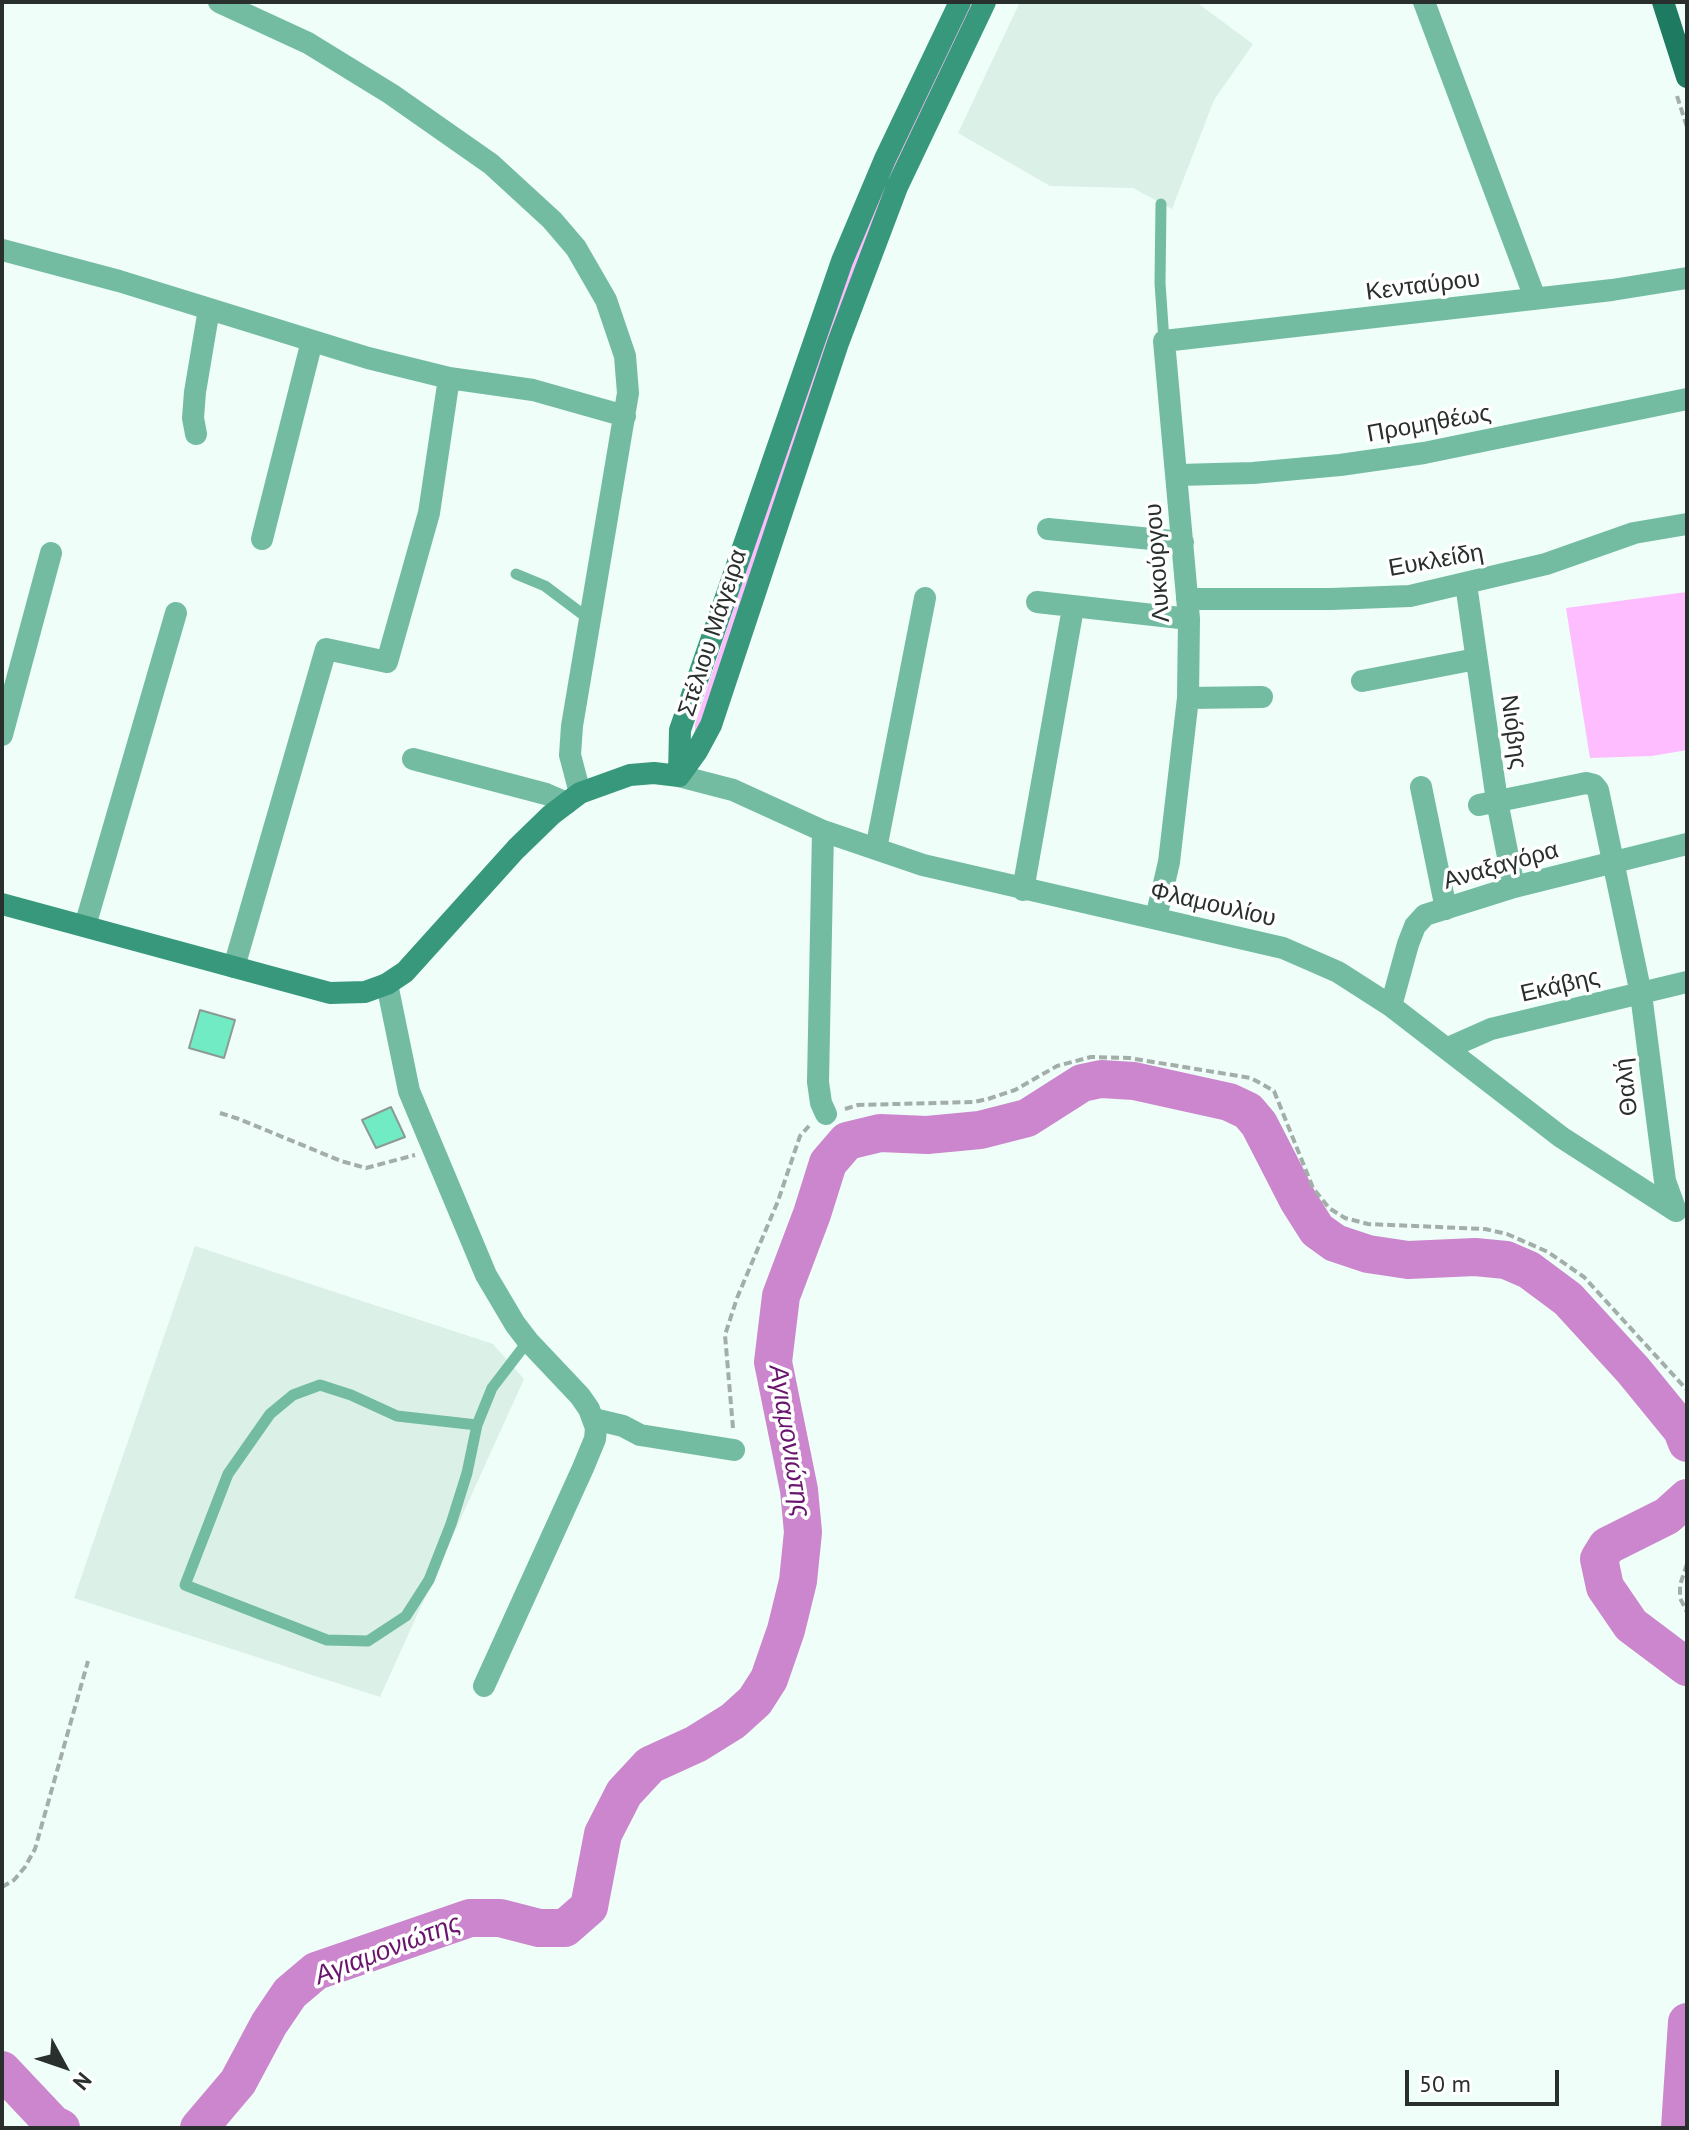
<!DOCTYPE html>
<html>
<head>
<meta charset="utf-8">
<style>
  body { margin:0 }
  #map { position:relative; width:1689px; height:2130px; overflow:hidden; background:#effef8; font-family:"PT Sans",sans-serif }
  canvas { display:block }
  .frame { position:absolute; inset:0; border:4px solid #292f2c; pointer-events:none }
  .north { position:absolute; left:24px; top:2026px; width:80px; height:80px; -webkit-text-stroke:6px #fff; paint-order:stroke; rotate:130deg; font-size:22px; font-weight:700; line-height:32px; text-align:center; color:#292f2c }
  .north::after { content:''; display:block; margin:auto; width:28px; height:36px; background:#292f2c; clip-path:polygon(50% 0,100% 100%,50% 72%,0 100%) }
  .scale { position:absolute; left:1405px; top:2070px; width:154px; height:36px; box-sizing:border-box; border:4px solid #292f2c; border-top:0; padding-left:10px; font-size:24px; line-height:28px; white-space:nowrap; color:#292f2c; -webkit-text-stroke:6px #fff; paint-order:stroke }
</style>
</head>
<body>
<div id="map">
<canvas width="1689" height="2130"></canvas>
<div class="frame"></div>
<div class="north">N</div>
<div class="scale">50 m</div>
</div>
<script>
const c = document.querySelector('canvas').getContext('2d');
c.lineJoin = 'round';
function fill(path, color) {
  c.fillStyle = color;
  c.fill(path, 'evenodd');
}
function toPath(rows) {
  const path = new Path2D();
  for (const r of rows) {
    path.moveTo(r[0], r[1]);
    for (let i = 2; i < r.length; i += 2) path.lineTo(r[i], r[i + 1]);
  }
  return path;
}
function trace(path, color, width, dash) {
  c.strokeStyle = color;
  c.lineWidth = width;
  c.lineCap = dash ? 'butt' : 'round';
  c.setLineDash(dash || []);
  c.stroke(path);
}
function label(font, color, halo, rows, align = 'center') {
  c.font = font + ' "PT Sans",sans-serif';
  c.lineWidth = 7;
  c.setLineDash([]);
  c.textBaseline = 'middle';
  c.strokeStyle = halo;
  c.fillStyle = color;
  for (const [text, x, y, turn = 0] of rows) {
    c.save();
    c.translate(x, y);
    c.rotate((+turn || 0) * Math.PI / 180);
    c.textAlign = isNaN(turn) ? turn : align;
    if (halo) c.strokeText(text, 0, 0);
    c.fillText(text, 0, 0);
    c.restore();
  }
}
const built = toPath([
  [1020,2,1196,2,1253,44,1214,100,1172,209,1133,188,1050,186,958,133],
  [195,1246,493,1344,524,1379,380,1697,74,1598]
]);
const green = toPath([
  [970,2,976,2,697,731,695,731,695,724,832,316,872,208],
  [1687,592,1687,750,1652,756,1590,758,1566,608]
]);
const river = toPath([
  [1687,1498,1667,1516,1607,1546,1599,1559,1605,1587,1631,1625,1687,1667],
  [2,2070,53,2124,61,2128],
  [199,2128,238,2082,269,2024,290,1993,316,1971,470,1918,500,1918,539,1928,565,1928,589,1907,603,1834,624,1793,650,1765,696,1744,733,1721,755,1701,769,1679,786,1630,798,1581,803,1532,799,1490,773,1362,781,1296,812,1214,828,1163,847,1141,880,1133,927,1135,980,1130,1027,1118,1082,1083,1101,1079,1134,1081,1229,1102,1248,1111,1259,1124,1298,1200,1317,1230,1335,1243,1368,1254,1408,1260,1475,1257,1506,1260,1529,1270,1568,1299,1633,1370,1682,1430,1687,1443],
  [1680,2128,1687,2022]
]);
const building = toPath([
  [200,1010,235,1020,224,1058,189,1048,200,1010],
  [391,1107,405,1137,376,1148,362,1120,391,1107]
]);
const path = toPath([
  [1677,96,1687,127],
  [845,1109,858,1105,974,1102,988,1099,1015,1090,1057,1066,1091,1057,1129,1058,1251,1078,1274,1091,1313,1188,1329,1208,1345,1218,1368,1224,1485,1229,1507,1234,1548,1252,1584,1277,1687,1390],
  [220,1113,239,1119,341,1161,366,1168,415,1155],
  [733,1428,725,1335,737,1298,778,1201,800,1136,809,1126],
  [1687,1564,1680,1585,1680,1598,1687,1612],
  [2,1887,14,1880,25,1867,35,1849,88,1661]
]);
const service = toPath([
  [1161,204,1160,283,1164,341],
  [516,574,545,586,589,619],
  [477,1425,397,1416,351,1395,320,1385,293,1395,270,1414,228,1474,185,1585,327,1640,368,1641,406,1616,429,1580,451,1524,467,1473,477,1425,492,1388,528,1341]
]);
const minor = toPath([
  [219,2,308,43,391,94,491,164,552,220,576,248,606,300,625,356,628,393,572,726,570,755,580,793],
  [1424,2,1535,298],
  [2,250,119,281,368,358,449,378,533,390,625,416],
  [196,434,193,418,195,392,209,309],
  [1178,475,1253,473,1340,465,1424,453,1687,399],
  [1048,529,1183,542],
  [262,539,312,341],
  [1466,584,1497,801,1514,887],
  [1187,599,1331,599,1410,596,1546,564,1634,533,1687,524],
  [1037,602,1189,619],
  [1362,681,1476,659],
  [1188,698,1262,697],
  [2,735,51,553],
  [413,759,546,794,567,803],
  [679,776,733,790,823,831,923,865,1283,948,1338,972,1391,1006,1561,1137,1676,1211],
  [1421,787,1446,909],
  [1479,805,1586,783,1594,785,1598,790,1641,994,1665,1181,1676,1211],
  [823,831,818,1082,821,1103,826,1114],
  [876,849,925,598],
  [1023,890,1073,608],
  [1156,918,1169,862,1188,698,1189,619,1164,341,1612,290,1687,278],
  [85,926,176,613],
  [234,967,326,649,387,662,429,513,449,378],
  [387,984,409,1091,486,1275,515,1324,528,1341,580,1396,589,1409,596,1428,595,1439,583,1468,484,1686],
  [1391,1006,1408,944,1415,926,1425,915,1514,887,1687,844],
  [1448,1048,1491,1029,1687,982],
  [594,1419,623,1426,640,1435,734,1450]
]);
const secondary = toPath([
  [679,776,697,751,711,725,838,343,897,187,985,2],
  [679,776,680,730,842,261,885,159,960,2],
  [2,904,330,993,365,992,387,984,405,972,516,849,551,815,580,793,630,775,654,773,679,776]
]);
const primary = toPath([
  [1663,2,1687,77]
]);
const streetNames = [
  ["Κενταύρου",1423,286,-7],
  ["Προμηθέως",1429,424,-10],
  ["Ευκλείδη",1436,561,-10],
  ["Λυκούργου",1158,563,-94],
  ["Στέλιου Μάγειρα",713,633,-72],
  ["Νιόβης",1513,732,82],
  ["Αναξαγόρα",1501,866,-16],
  ["Φλαμουλίου",1213,905,13],
  ["Εκάβης",1560,986,-13],
  ["Θαλή",1627,1087,-97]
];
const waterNames = [
  ["Αγιαμονιώτης",789,1441,81],
  ["Αγιαμονιώτης",388,1950,-21]
];
fill(built, '#dbf1e8');
fill(green, '#fdbdfe');
trace(river, '#cb86cd', 38);
fill(building, '#71ebc3');
trace(building, '#8c9a94', 2);
trace(path, '#a3aea9', 4, [8, 4]);
trace(service, '#73bca2', 11);
trace(minor, '#73bca2', 22);
trace(secondary, '#38987b', 22);
trace(primary, '#1e7b61', 22);
label('24px', '#292f2c', '#fff', streetNames);
label('italic 26px', '#69156d', '#fff', waterNames);
</script>
</body>
</html>
